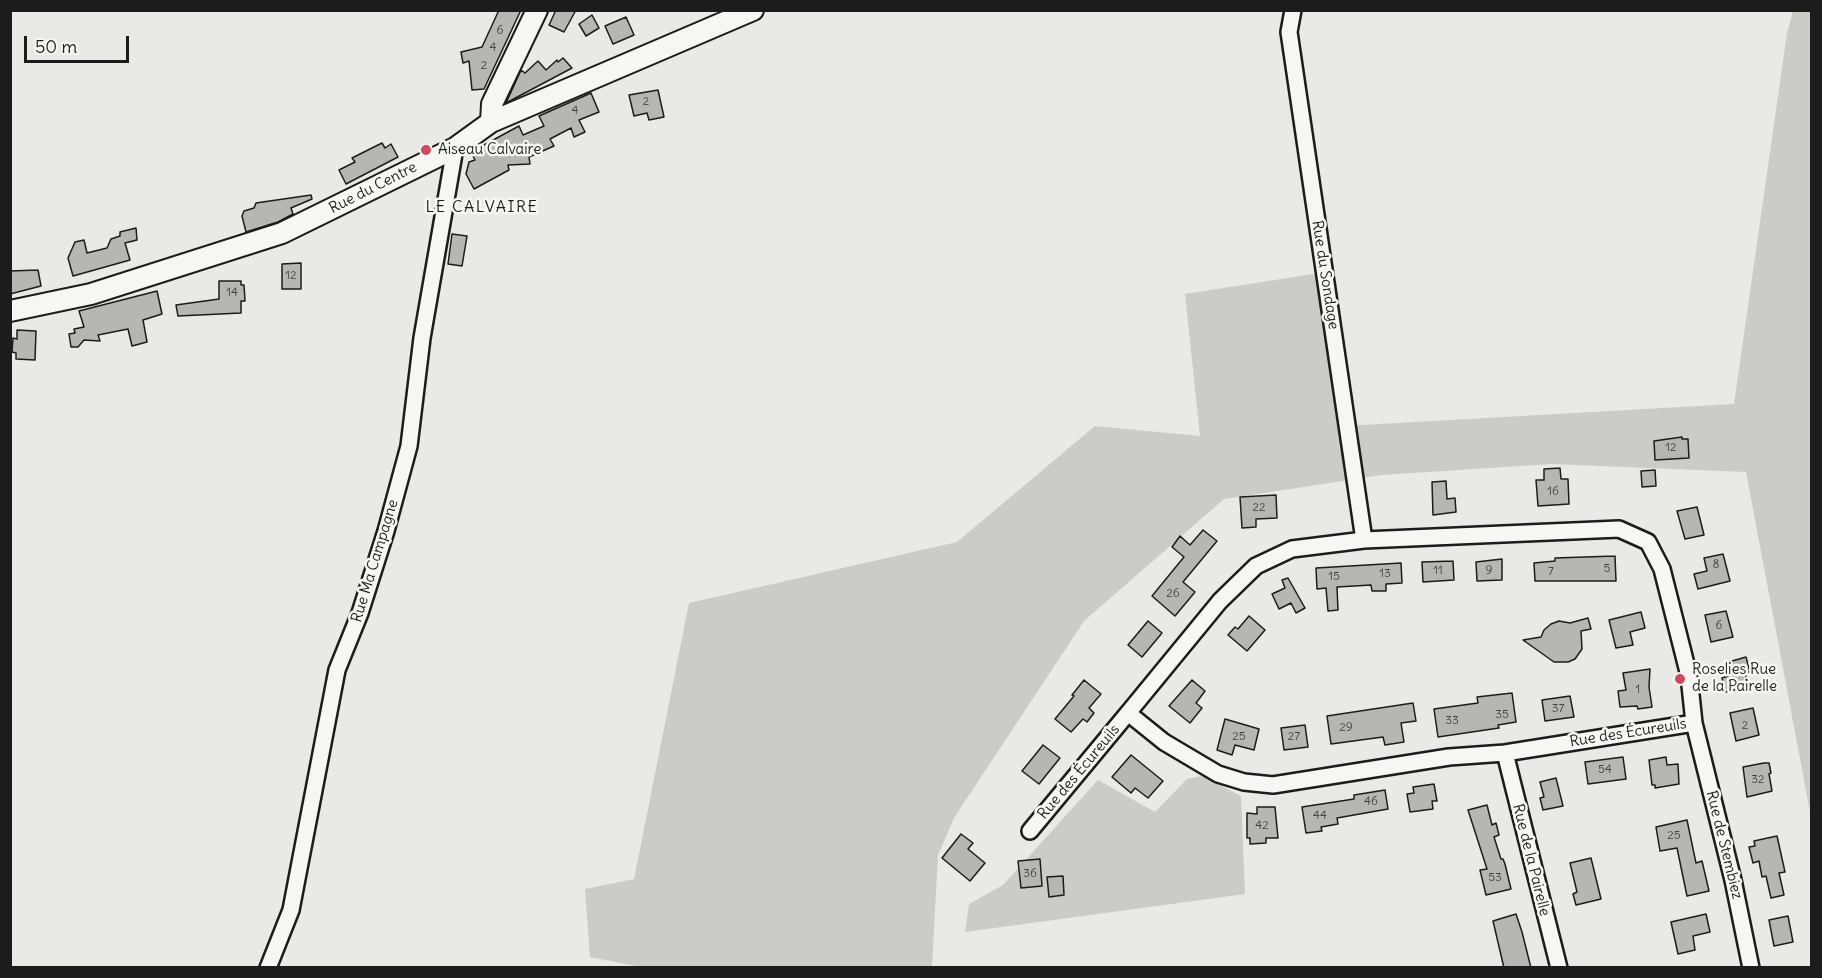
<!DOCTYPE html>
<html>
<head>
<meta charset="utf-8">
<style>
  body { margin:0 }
  #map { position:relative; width:1822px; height:978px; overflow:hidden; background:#e9e9e5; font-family:Delius,sans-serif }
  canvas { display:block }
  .frame { position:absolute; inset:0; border:12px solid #1c1c1c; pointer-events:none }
  .scale { position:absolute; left:24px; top:36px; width:105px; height:27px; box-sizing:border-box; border:3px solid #1c1c1c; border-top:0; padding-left:8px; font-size:18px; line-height:21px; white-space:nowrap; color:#1c1c1c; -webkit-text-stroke:4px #f6f6f2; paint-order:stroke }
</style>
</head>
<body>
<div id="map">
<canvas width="1822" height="978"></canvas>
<div class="frame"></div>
<div class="scale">50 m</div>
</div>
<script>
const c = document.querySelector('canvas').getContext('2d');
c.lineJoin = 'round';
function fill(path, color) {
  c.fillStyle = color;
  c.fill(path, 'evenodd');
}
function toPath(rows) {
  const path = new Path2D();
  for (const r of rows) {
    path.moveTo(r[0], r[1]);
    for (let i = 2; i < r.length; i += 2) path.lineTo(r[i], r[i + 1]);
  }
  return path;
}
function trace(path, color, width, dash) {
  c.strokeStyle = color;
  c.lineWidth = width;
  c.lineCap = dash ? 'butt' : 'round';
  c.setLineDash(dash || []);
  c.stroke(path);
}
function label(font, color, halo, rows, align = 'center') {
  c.font = font + ' Delius,sans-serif';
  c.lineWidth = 5;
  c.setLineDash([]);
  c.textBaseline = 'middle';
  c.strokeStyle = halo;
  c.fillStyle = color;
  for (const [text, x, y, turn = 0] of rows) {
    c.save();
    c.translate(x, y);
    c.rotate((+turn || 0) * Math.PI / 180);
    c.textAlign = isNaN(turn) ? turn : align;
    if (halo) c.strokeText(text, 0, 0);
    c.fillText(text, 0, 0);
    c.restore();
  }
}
const green = toPath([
  [1793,11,1811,11,1811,817,1746,472,1551,464,1382,475,1224,499,1084,621,954,818,938,855,932,967,646,968,590,957,585,889,634,879,689,603,957,542,1095,426,1200,436,1185,294,1320,273,1344,426,1734,404,1787,33],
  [1202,776,1241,796,1245,894,965,932,969,904,1003,885,1098,780,1155,812,1187,779]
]);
const building = toPath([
  [499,10,521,10,484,89,472,90,469,61,463,63,461,52,482,47,499,10],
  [556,10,576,10,564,32,549,25,556,10],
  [592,15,599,28,586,36,579,24,592,15],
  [626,17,634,35,613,44,605,26,626,17],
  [563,58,572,68,506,103,521,70,525,73,538,61,546,70,557,60,558,62,563,58],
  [658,90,664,117,649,120,647,113,634,116,629,95,658,90],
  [591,93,599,112,579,120,585,132,574,137,571,128,550,139,554,146,529,157,530,164,508,165,509,170,474,189,466,174,469,162,475,160,471,152,519,126,523,135,544,126,539,116,591,93],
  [382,143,385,148,391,144,398,157,346,184,339,170,355,162,352,158,382,143],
  [311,195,312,199,291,208,293,214,278,222,246,232,242,216,244,211,254,208,256,203,311,195],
  [136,228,137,240,125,243,130,260,73,276,68,258,75,242,84,240,87,253,107,248,111,239,120,236,120,232,136,228],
  [452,234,467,236,462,266,448,264,452,234],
  [301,263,301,289,282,289,282,264,301,263],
  [38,270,41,286,10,294,10,271,38,270],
  [219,281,241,281,241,285,244,285,245,301,241,301,241,313,178,316,176,305,219,299,219,281],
  [157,291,162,314,143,320,147,342,132,346,128,329,98,335,100,341,84,340,78,347,71,347,69,334,75,333,74,329,84,327,79,311,157,291],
  [17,330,36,331,35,360,16,359,16,353,12,352,13,338,17,339,17,330],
  [1682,437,1682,439,1688,439,1689,458,1655,460,1654,441,1682,437],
  [1560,468,1561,479,1568,479,1569,504,1538,506,1536,480,1544,480,1544,469,1560,468],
  [1655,470,1656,486,1642,487,1641,471,1655,470],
  [1446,481,1447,499,1455,498,1456,512,1433,515,1432,482,1446,481],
  [1276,495,1277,518,1256,519,1256,527,1242,528,1240,497,1276,495],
  [1697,507,1704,535,1685,539,1677,511,1697,507],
  [1203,530,1217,541,1183,582,1195,592,1175,616,1152,596,1184,557,1172,547,1180,536,1190,545,1203,530],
  [1723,554,1730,581,1698,589,1694,574,1707,571,1704,558,1723,554],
  [1615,556,1616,581,1535,581,1534,563,1555,561,1555,558,1615,556],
  [1502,559,1502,580,1477,581,1476,562,1502,559],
  [1453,561,1454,580,1423,582,1422,562,1453,561],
  [1401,563,1402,583,1386,584,1386,591,1372,591,1371,585,1337,587,1338,610,1328,611,1326,588,1317,589,1316,568,1401,563],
  [1288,578,1305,608,1296,613,1291,603,1279,609,1272,594,1285,588,1282,580,1288,578],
  [1726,611,1733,637,1711,642,1705,615,1726,611],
  [1641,612,1645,628,1630,632,1633,645,1616,648,1609,620,1641,612],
  [1249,616,1265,630,1247,651,1228,635,1235,627,1238,629,1249,616],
  [1588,618,1591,629,1581,631,1582,649,1575,659,1568,662,1554,662,1523,640,1541,637,1544,630,1551,624,1559,621,1570,623,1588,618],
  [1148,621,1162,633,1142,657,1128,645,1148,621],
  [1746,657,1750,672,1745,672,1748,687,1725,692,1722,678,1728,676,1725,663,1746,657],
  [1650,669,1649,687,1652,707,1638,709,1637,706,1620,707,1618,691,1626,690,1623,673,1650,669],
  [1084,680,1101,694,1089,708,1094,713,1087,722,1083,719,1071,732,1055,719,1074,696,1072,695,1084,680],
  [1192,680,1205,691,1196,703,1202,708,1190,723,1169,706,1192,680],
  [1512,693,1516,722,1498,725,1499,728,1438,737,1434,709,1478,703,1477,697,1512,693],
  [1570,696,1574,717,1545,721,1542,700,1570,696],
  [1413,703,1416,721,1401,723,1404,742,1385,745,1383,737,1331,744,1327,716,1413,703],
  [1753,708,1759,735,1736,741,1730,713,1753,708],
  [1225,719,1259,729,1254,750,1235,745,1232,755,1217,750,1225,719],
  [1305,725,1308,747,1284,750,1281,728,1305,725],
  [1043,745,1060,758,1039,784,1022,771,1043,745],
  [1131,755,1163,781,1148,798,1135,788,1131,793,1112,777,1131,755],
  [1623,757,1626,779,1588,784,1585,762,1623,757],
  [1666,757,1667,765,1678,764,1679,784,1655,788,1655,785,1652,785,1649,760,1666,757],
  [1764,763,1769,763,1771,773,1769,774,1772,791,1747,797,1743,767,1764,763],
  [1556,778,1563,806,1543,810,1540,798,1544,797,1540,782,1556,778],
  [1434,784,1437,801,1432,801,1433,809,1410,812,1407,794,1414,793,1413,787,1434,784],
  [1385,790,1388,809,1337,818,1338,824,1321,827,1322,831,1306,833,1302,807,1354,799,1354,795,1385,790],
  [1487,805,1492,825,1496,823,1499,835,1494,837,1501,859,1503,859,1505,864,1511,889,1486,895,1480,870,1487,869,1468,810,1487,805],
  [1257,807,1275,807,1278,838,1266,838,1266,843,1250,844,1250,838,1247,838,1247,813,1257,814,1257,807],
  [1687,820,1696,863,1702,861,1709,891,1687,896,1677,848,1660,851,1656,827,1687,820],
  [961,834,973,843,968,849,985,863,970,881,942,858,961,834],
  [1777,836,1785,872,1779,873,1784,895,1771,898,1766,876,1762,877,1759,861,1753,863,1749,847,1755,846,1754,841,1777,836],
  [1591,858,1601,899,1576,905,1573,894,1577,892,1570,863,1591,858],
  [1040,859,1042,886,1021,888,1018,861,1040,859],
  [1063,876,1064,895,1049,897,1047,877,1063,876],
  [1516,914,1522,932,1531,968,1504,968,1493,921,1516,914],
  [1706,914,1710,932,1693,936,1695,950,1678,954,1671,922,1706,914],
  [1788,916,1793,942,1774,946,1769,920,1788,916]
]);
const street = toPath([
  [1293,10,1289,32,1364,540],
  [1694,723,1505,753,1449,757,1273,785,1244,782,1218,774,1164,742,1128,713,1220,601,1256,566,1292,549,1364,540,1619,529,1648,542,1662,569,1689,676,1694,723,1733,880,1751,968],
  [1505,753,1559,968],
  [1030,831,1128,713],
  [268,968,291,910,337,670,360,613,386,531,409,446,422,338,455,148]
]);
const secondary = toPath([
  [491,122,492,104,537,10],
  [10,311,91,294,282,233,455,148,491,122,753,10]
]);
const markers = [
  [426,150,6,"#d1495b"],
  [1680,679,6,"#d1495b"]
];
const numberNames = [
  ["6",500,31],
  ["4",493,48],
  ["2",484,66],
  ["2",646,102],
  ["4",575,111],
  ["12",291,276],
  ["14",232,293],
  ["12",1671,448],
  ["16",1553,492],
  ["22",1259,508],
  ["8",1716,565],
  ["5",1607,569],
  ["11",1438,571],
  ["9",1489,571],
  ["7",1551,572],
  ["13",1385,574],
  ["15",1334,577],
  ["26",1173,594],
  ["6",1719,626],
  ["1",1638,690],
  ["37",1558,709],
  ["35",1502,715],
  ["33",1452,721],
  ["2",1745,726],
  ["29",1346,728],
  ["25",1239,737],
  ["27",1294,737],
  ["54",1605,770],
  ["32",1758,780],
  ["46",1371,802],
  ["44",1320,816],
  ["42",1262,826],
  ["25",1674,836],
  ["36",1030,874],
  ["53",1495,878]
];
const poiNames = [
  ["Aiseau Calvaire",438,150],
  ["Roselies Rue",1692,670],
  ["de la Pairelle",1692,687]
];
const streetNames = [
  ["Rue du Centre",373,188,-27],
  ["Rue du Sondage",1325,275,81],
  ["Rue Ma Campagne",375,561,-73],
  ["Rue des Écureuils",1628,733,-9],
  ["Rue des Écureuils",1079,772,-50],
  ["Rue de Stembiez",1724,845,76],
  ["Rue de la Pairelle",1531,860,76]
];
const neighbourhoodNames = [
  ["LE CALVAIRE",482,207]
];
fill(green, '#cbcbc7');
fill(building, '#b6b6b3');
trace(building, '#1c1c1c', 1.5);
trace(street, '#1c1c1c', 20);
trace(secondary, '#1c1c1c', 24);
trace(street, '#f6f6f2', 15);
trace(secondary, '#f6f6f2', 20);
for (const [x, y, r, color] of markers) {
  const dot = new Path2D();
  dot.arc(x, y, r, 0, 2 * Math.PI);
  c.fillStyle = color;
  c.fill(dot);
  trace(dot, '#f6f6f2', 2);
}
label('12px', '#424242', null, numberNames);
label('15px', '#1c1c1c', '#f6f6f2', poiNames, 'left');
label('15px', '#1c1c1c', '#f6f6f2', streetNames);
c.letterSpacing = '1.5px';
label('16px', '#1c1c1c', '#f6f6f2', neighbourhoodNames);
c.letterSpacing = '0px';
</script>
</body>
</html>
